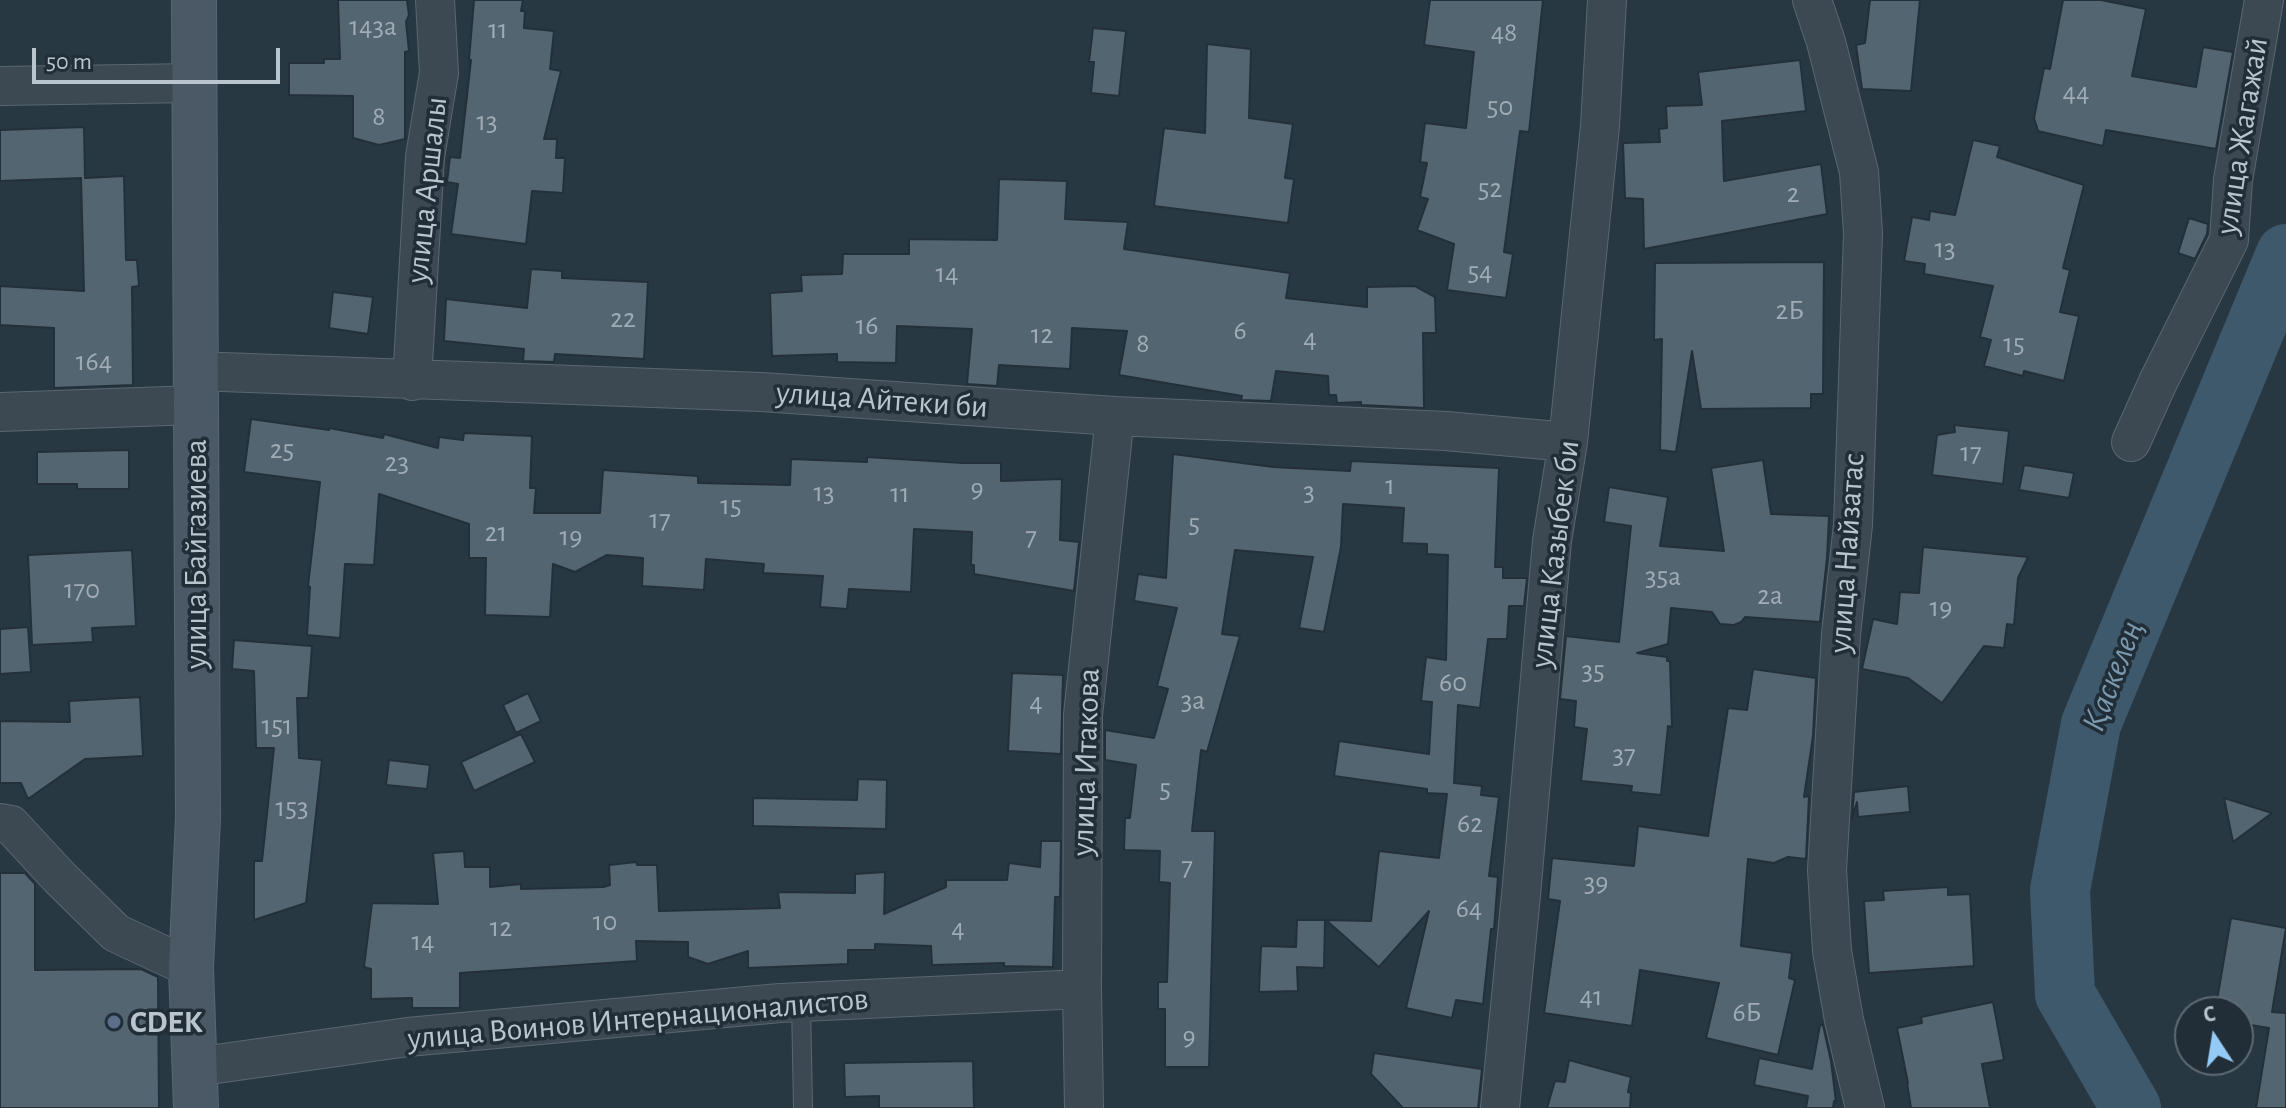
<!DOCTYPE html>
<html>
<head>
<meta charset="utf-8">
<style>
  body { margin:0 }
  #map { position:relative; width:2286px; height:1108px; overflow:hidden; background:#283843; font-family:"Alegreya Sans",sans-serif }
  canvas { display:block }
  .north { position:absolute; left:2174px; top:996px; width:80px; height:80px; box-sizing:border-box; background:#212e38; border:2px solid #5e6a73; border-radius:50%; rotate:348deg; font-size:22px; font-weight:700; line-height:32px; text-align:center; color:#b9c4cc }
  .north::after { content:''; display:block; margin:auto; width:28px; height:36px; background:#94cbf6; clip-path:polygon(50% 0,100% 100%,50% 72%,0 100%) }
  .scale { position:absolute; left:32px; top:48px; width:248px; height:36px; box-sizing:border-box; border:4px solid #b9c4cc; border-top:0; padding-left:10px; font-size:24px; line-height:28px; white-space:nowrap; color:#b9c4cc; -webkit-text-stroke:6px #212e38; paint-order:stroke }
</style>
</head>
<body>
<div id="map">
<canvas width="2286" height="1108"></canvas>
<div class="north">С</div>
<div class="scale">50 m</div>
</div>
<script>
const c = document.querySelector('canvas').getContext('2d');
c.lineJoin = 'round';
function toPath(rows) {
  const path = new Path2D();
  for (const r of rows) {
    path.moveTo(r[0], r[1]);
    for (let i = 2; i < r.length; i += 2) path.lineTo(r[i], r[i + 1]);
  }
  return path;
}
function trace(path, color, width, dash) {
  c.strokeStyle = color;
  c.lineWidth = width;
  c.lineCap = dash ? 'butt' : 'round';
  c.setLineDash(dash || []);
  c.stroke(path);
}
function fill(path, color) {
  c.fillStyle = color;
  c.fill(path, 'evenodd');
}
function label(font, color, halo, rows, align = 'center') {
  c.font = font + ' "Alegreya Sans",sans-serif';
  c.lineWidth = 7;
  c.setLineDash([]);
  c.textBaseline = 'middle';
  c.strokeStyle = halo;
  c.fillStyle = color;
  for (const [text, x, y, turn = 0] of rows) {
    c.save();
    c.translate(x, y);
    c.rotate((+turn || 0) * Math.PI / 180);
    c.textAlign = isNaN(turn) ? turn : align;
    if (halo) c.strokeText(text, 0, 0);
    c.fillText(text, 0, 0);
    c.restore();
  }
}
const river = toPath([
  [2131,1108,2065,994,2060,890,2091,724,2286,254]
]);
const building = toPath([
  [338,0,407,0,409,15,406,22,409,51,405,52,405,139,379,145,353,138,353,96,289,95,289,63,324,63,324,59,340,59,338,0],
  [474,0,523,0,521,11,525,11,524,28,554,31,550,69,561,71,544,139,557,139,556,158,565,158,563,193,532,191,526,244,451,234,458,184,447,182,450,157,460,158,471,60,469,60,474,0],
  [1430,0,1543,0,1529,132,1520,131,1504,252,1513,254,1506,298,1447,290,1454,244,1417,230,1428,199,1420,197,1427,163,1420,162,1425,123,1466,128,1474,52,1424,45,1430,0],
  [1870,0,1920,0,1911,91,1862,89,1856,45,1865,43,1870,0],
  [2063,0,2101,0,2146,9,2132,76,2196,87,2203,47,2233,52,2216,149,2106,130,2103,146,2038,131,2034,118,2044,68,2050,69,2063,0],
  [1093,28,1126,31,1119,96,1091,93,1094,62,1089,62,1093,28],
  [1207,44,1251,49,1249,118,1293,124,1285,178,1294,179,1288,223,1154,206,1164,128,1205,133,1207,44],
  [1800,60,1806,111,1722,121,1724,181,1821,164,1827,214,1644,249,1643,199,1625,198,1623,143,1660,142,1659,129,1667,128,1666,106,1702,105,1698,72,1800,60],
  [84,127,85,178,124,176,126,260,137,260,139,286,132,287,133,385,54,388,54,328,0,325,0,286,84,291,81,178,0,181,0,130,84,127],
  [1973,140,2000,146,1997,157,2084,185,2063,268,2070,270,2060,312,2079,316,2064,381,2024,371,2023,376,1984,366,1991,340,1980,337,1993,286,1924,274,1925,264,1904,261,1912,217,1929,220,1930,211,1955,215,1973,140],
  [999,179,1067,181,1065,219,1128,222,1124,249,1290,273,1286,298,1367,307,1367,287,1415,286,1435,297,1436,333,1423,333,1424,408,1361,405,1361,402,1337,403,1336,395,1329,395,1328,376,1276,371,1271,401,1241,400,1242,396,1119,375,1127,331,1072,328,1070,369,999,365,997,386,967,384,972,329,897,326,896,363,837,362,837,354,772,356,770,293,802,291,801,275,842,274,843,254,909,254,909,239,997,240,999,179],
  [2189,218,2208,224,2207,234,2195,259,2178,253,2189,218],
  [1824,262,1823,394,1811,394,1811,408,1701,409,1692,351,1676,452,1660,450,1662,339,1654,340,1655,263,1824,262],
  [531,269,562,271,562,278,648,282,644,359,555,354,554,362,523,361,524,349,444,341,446,299,527,308,531,269],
  [333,292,373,297,368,334,329,328,333,292],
  [251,419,329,430,329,428,383,438,384,434,438,448,439,437,463,440,464,433,532,436,530,488,536,488,534,513,600,513,603,470,698,476,698,483,790,485,791,459,867,462,867,457,963,463,1001,463,1001,481,1062,479,1060,540,1079,542,1074,591,974,574,974,565,971,565,972,532,914,529,911,592,849,589,847,609,820,607,823,576,763,573,764,564,706,559,704,590,642,586,643,558,607,555,575,572,553,564,550,617,485,615,486,558,469,558,469,524,379,494,374,565,345,564,340,638,307,635,310,587,308,586,320,482,244,472,251,419],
  [1954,425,2009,431,2003,484,1932,475,1937,435,1955,432,1954,425],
  [129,450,129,489,77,489,77,484,37,484,37,452,129,450],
  [1173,454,1273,467,1350,471,1351,461,1499,468,1495,567,1503,567,1503,578,1527,578,1524,606,1509,606,1507,639,1488,639,1480,708,1458,705,1454,783,1482,786,1481,795,1499,797,1489,876,1498,877,1494,929,1491,929,1483,1004,1456,1000,1452,1018,1406,1008,1429,911,1379,967,1326,920,1371,921,1379,851,1439,858,1447,794,1427,793,1427,789,1334,776,1339,741,1429,754,1432,702,1421,701,1426,657,1446,660,1448,555,1427,554,1427,544,1402,543,1404,508,1343,504,1341,547,1324,632,1299,628,1313,557,1235,550,1222,634,1240,636,1207,752,1201,750,1192,831,1215,831,1209,1067,1165,1067,1165,1009,1158,1009,1158,982,1167,982,1170,883,1159,882,1160,851,1124,850,1125,818,1130,818,1136,765,1105,760,1105,730,1154,738,1168,689,1157,686,1177,608,1134,601,1138,574,1166,578,1173,454],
  [1763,460,1771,514,1829,516,1827,558,1820,622,1745,617,1741,622,1734,625,1720,624,1712,612,1671,608,1668,644,1637,653,1667,657,1667,661,1670,661,1672,727,1668,726,1661,795,1631,792,1632,786,1581,781,1587,729,1574,727,1576,701,1560,699,1566,636,1619,642,1631,526,1604,522,1609,487,1668,497,1660,546,1724,551,1711,468,1763,460],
  [2024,465,2074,473,2069,498,2019,490,2024,465],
  [1923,547,2028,557,2018,578,2014,625,2007,624,2004,648,1984,646,1942,703,1908,678,1862,669,1873,619,1897,624,1900,592,1919,593,1923,547],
  [132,550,136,626,92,628,93,642,32,645,28,555,132,550],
  [28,627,31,672,0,674,0,629,28,627],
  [234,640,312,646,308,698,297,698,299,758,322,760,306,903,254,920,254,861,262,861,274,748,256,748,254,671,232,669,234,640],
  [1753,669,1816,678,1813,736,1804,797,1809,796,1806,859,1788,857,1774,863,1748,859,1741,946,1792,953,1789,978,1795,980,1778,1055,1706,1038,1719,983,1640,970,1632,1026,1544,1013,1560,901,1548,899,1552,858,1634,866,1638,826,1708,836,1728,708,1747,710,1753,669],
  [1012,673,1063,675,1061,754,1008,751,1012,673],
  [528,693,541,721,516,733,503,705,528,693],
  [140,697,143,756,85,759,28,799,21,783,0,783,0,721,70,722,69,701,140,697],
  [521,734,535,762,474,791,461,762,521,734],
  [389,760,430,765,427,789,386,785,389,760],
  [858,779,887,780,886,829,753,826,753,798,857,800,858,779],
  [1908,786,1910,812,1858,817,1857,802,1852,818,1854,792,1908,786],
  [2224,798,2272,813,2233,842,2224,798],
  [1041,841,1061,841,1060,897,1055,897,1053,967,1004,966,1004,963,932,965,931,946,875,944,875,950,848,950,848,964,748,968,748,951,708,964,688,957,688,942,636,941,637,961,460,973,460,1008,412,1008,412,998,371,999,371,969,364,967,372,903,438,904,433,853,464,851,465,867,490,867,490,887,521,884,521,889,603,887,610,885,609,865,636,862,637,865,657,865,659,911,780,908,778,892,855,893,855,874,885,872,884,914,946,887,946,880,1007,880,1009,863,1040,867,1041,841],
  [0,873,25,873,35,884,35,970,141,969,158,977,159,1108,0,1108,0,873],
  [1948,887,1948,895,1970,894,1974,966,1869,973,1864,901,1884,900,1883,891,1948,887],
  [2231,918,2286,928,2272,1012,2286,1013,2286,1108,2256,1108,2269,1028,2238,1023,2238,1012,2215,1012,2231,918],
  [1297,920,1325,920,1324,968,1297,967,1298,991,1259,992,1261,946,1296,947,1297,920],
  [1993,1002,2004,1060,1982,1064,1990,1108,1911,1108,1907,1083,1908,1083,1897,1028,1922,1023,1921,1017,1993,1002],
  [1820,1025,1823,1025,1831,1061,1836,1102,1834,1101,1833,1108,1806,1108,1808,1096,1754,1085,1759,1058,1812,1069,1820,1025],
  [1374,1053,1482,1069,1478,1108,1403,1108,1371,1074,1374,1053],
  [1569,1060,1631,1077,1628,1092,1631,1093,1630,1108,1547,1108,1555,1081,1565,1082,1569,1060],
  [973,1061,974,1108,879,1108,879,1096,845,1097,844,1063,973,1061]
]);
const service = toPath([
  [801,1002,803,1108]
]);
const minor = toPath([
  [1812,0,1826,42,1859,172,1863,233,1853,525,1841,634,1827,870,1832,951,1844,1020,1865,1108],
  [0,86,194,83],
  [195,371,761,392,1115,416,1446,431,1568,442],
  [412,381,425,157,439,73,435,0],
  [0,412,195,405],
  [2131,442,2158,382,2229,240,2233,180,2264,0],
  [0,823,11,825,60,878,116,933,191,968],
  [195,1067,408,1037,780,1003,1082,989],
  [1084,1108,1082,989,1083,715,1115,416],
  [1500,1108,1521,895,1552,541,1568,442,1600,126,1607,0]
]);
const secondary = toPath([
  [194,0,198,818,191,968,196,1108]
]);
const markers = [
  [114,1022,8,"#5c6f8a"]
];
const numberNames = [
  ["143а",373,27],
  ["11",498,30],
  ["48",1504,33],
  ["44",2076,93],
  ["50",1500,107],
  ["8",379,117],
  ["13",487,122],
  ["52",1490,189],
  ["2",1793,194],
  ["13",1945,249],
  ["54",1480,272],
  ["14",947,274],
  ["2Б",1790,311],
  ["22",623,319],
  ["16",867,326],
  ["6",1240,331],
  ["12",1042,335],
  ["4",1310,339],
  ["8",1143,344],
  ["15",2014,344],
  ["164",94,362],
  ["25",282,450],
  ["17",1971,453],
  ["23",397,463],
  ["1",1390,486],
  ["9",977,489],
  ["3",1309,492],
  ["13",824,493],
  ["11",900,494],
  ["15",731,506],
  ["17",660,520],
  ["5",1194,524],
  ["21",496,533],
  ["19",571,537],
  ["7",1031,537],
  ["35а",1663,577],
  ["170",82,590],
  ["2а",1770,596],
  ["19",1941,608],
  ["35",1593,671],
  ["60",1453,683],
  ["3а",1193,701],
  ["4",1036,703],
  ["151",277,726],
  ["37",1624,755],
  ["5",1165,789],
  ["153",292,808],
  ["62",1470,824],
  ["7",1187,867],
  ["39",1596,883],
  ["64",1469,909],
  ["10",605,922],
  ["12",501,928],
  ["4",958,929],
  ["14",423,942],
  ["41",1591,997],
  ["6Б",1747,1013],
  ["9",1189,1037]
];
const streetNames = [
  ["улица Жагажай",2242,136,-81],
  ["улица Аршалы",427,190,-84],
  ["улица Айтеки би",882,400,4],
  ["улица Найзатас",1847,553,-86],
  ["улица Байгазиева",196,554,-90],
  ["улица Казыбек би",1555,554,-83],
  ["улица Итакова",1086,762,-88],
  ["улица Воинов Интернационалистов",638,1019,-5]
];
const poiNames = [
  ["CDEK",130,1022]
];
const waterNames = [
  ["Қаскелең",2113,676,-69]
];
trace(river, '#3e596b', 60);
fill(building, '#536570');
trace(building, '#23303a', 2);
trace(service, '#5a6770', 20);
trace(minor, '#5a6770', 40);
trace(secondary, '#5a6770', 46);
trace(service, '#3c4952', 18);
trace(minor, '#3c4952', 38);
trace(secondary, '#4a5965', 44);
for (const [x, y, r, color] of markers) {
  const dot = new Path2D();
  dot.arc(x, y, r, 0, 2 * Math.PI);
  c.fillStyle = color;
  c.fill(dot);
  trace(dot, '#212e38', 3);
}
label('28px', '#a0acb5', null, numberNames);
label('32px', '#b9c4cc', '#212e38', streetNames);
label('bold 32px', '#b9c4cc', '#212e38', poiNames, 'left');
label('italic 34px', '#7b99ae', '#212e38', waterNames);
</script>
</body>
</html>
